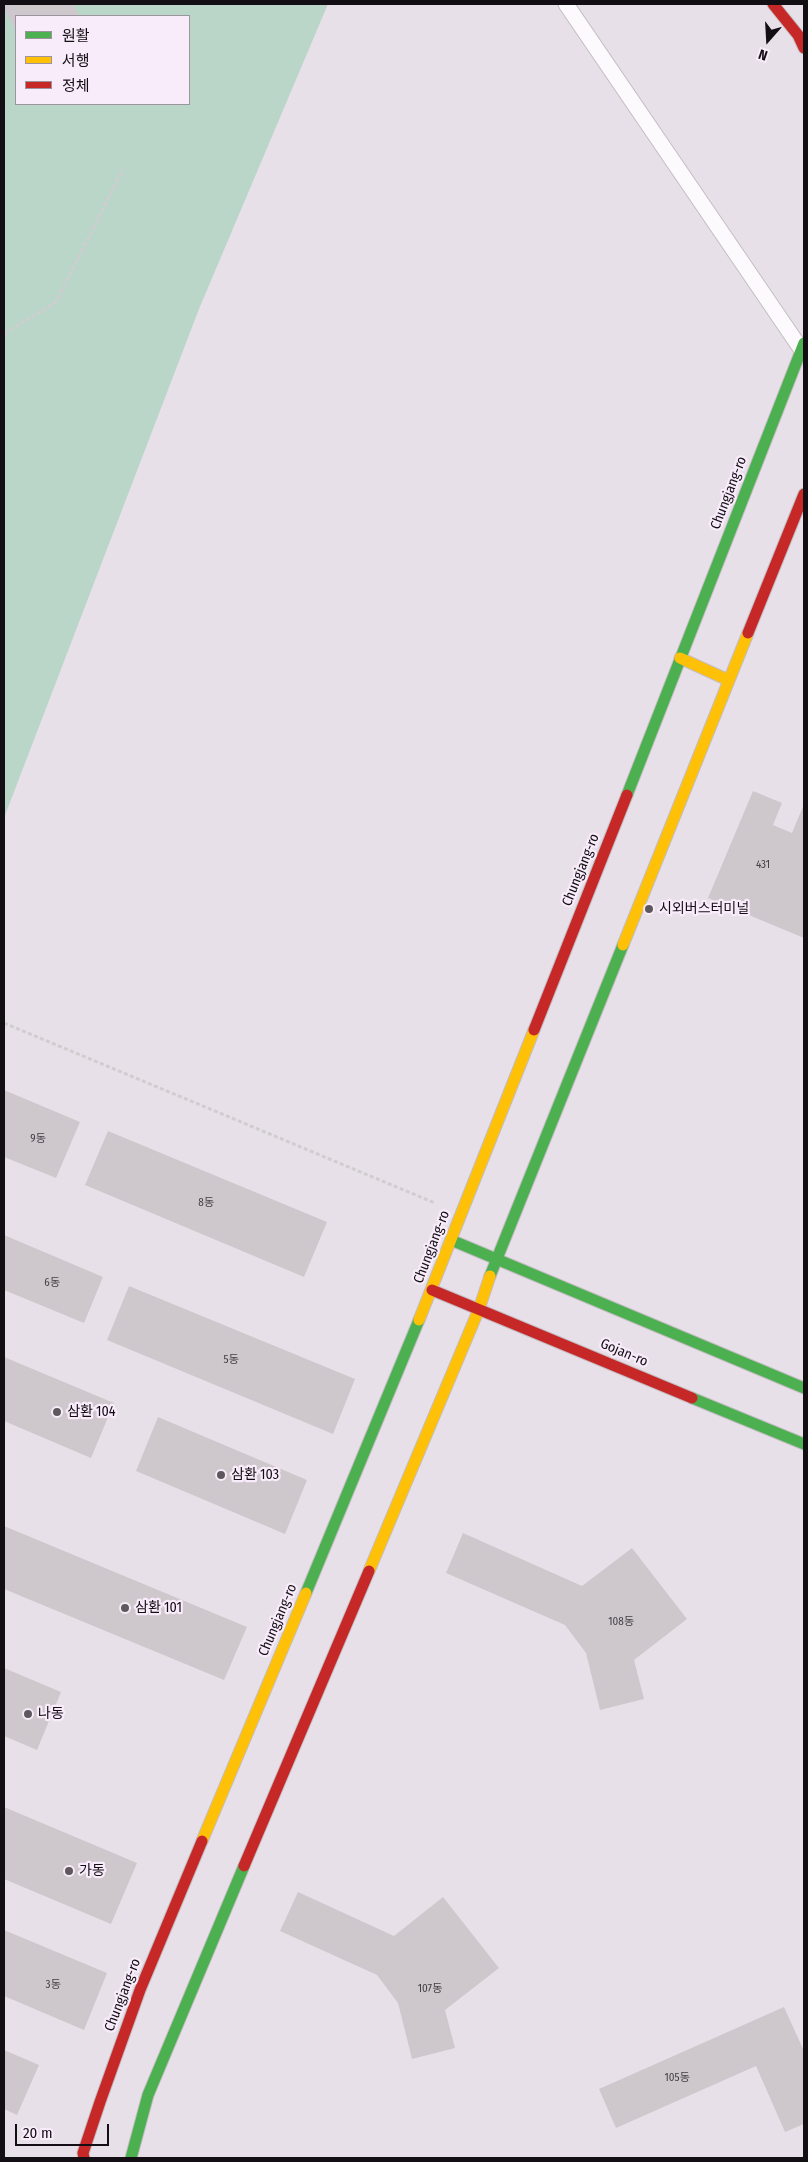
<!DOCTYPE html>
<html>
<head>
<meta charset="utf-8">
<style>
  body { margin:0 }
  #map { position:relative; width:808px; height:2162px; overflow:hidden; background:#e8e0e8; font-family:"Fira Sans Condensed","Noto Sans KR",sans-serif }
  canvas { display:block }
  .frame { position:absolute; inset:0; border:5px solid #120e13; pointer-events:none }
  .legend { position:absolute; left:15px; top:15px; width:175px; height:90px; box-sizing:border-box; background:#f8ebfa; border:1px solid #9c939e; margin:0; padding:6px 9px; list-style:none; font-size:15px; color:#120e13 }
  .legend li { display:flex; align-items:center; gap:10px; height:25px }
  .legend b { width:25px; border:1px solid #9c939e }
  .north { position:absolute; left:743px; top:15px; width:50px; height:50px; -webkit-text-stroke:4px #f8ebfa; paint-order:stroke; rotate:199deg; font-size:14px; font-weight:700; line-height:20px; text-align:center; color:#120e13 }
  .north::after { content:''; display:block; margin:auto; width:18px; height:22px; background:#120e13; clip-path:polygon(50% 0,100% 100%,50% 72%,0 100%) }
  .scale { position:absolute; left:15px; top:2124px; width:94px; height:22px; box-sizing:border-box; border:2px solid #120e13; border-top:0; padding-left:6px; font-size:15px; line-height:18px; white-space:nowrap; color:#120e13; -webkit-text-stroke:4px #f8ebfa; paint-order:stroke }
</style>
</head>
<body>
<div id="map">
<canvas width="808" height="2162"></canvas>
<div class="frame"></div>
<ul class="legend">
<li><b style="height:6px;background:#4caf50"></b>원활</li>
<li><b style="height:6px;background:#ffc107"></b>서행</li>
<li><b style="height:6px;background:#c62828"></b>정체</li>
</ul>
<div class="north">N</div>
<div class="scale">20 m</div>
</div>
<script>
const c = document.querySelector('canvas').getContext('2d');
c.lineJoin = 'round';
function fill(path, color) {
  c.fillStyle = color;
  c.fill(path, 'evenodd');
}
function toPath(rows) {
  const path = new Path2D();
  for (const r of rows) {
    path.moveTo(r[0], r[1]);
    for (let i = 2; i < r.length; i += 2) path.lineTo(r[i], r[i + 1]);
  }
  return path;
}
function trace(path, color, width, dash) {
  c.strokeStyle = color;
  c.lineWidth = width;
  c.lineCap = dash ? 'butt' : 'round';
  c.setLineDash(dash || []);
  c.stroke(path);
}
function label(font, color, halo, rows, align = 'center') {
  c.font = font + ' "Fira Sans Condensed","Noto Sans KR",sans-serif';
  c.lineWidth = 4.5;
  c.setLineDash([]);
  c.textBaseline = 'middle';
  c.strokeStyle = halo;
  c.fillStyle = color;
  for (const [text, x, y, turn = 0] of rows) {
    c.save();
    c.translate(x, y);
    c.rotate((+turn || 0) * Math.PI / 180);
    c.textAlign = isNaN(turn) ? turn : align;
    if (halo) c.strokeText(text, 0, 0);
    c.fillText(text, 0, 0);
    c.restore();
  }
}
const green = toPath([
  [4,4,328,4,199,309,4,818],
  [16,16,189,16,189,104,16,104]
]);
const building = toPath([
  [4,4,72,4,79,16,16,16,16,31,4,8],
  [753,791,782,803,773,825,792,833,804,804,804,938,708,898],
  [4,1090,80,1122,56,1178,4,1157],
  [108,1131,327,1222,304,1277,85,1185],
  [4,1235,103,1277,84,1323,4,1290],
  [129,1286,355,1379,333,1434,107,1340],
  [4,1357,114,1403,91,1458,4,1421],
  [158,1417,307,1480,285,1534,136,1471],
  [4,1526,247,1627,224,1680,4,1589],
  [463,1533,582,1586,632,1548,687,1619,634,1660,644,1699,600,1710,586,1653,565,1625,446,1573],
  [4,1668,61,1692,37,1750,4,1736],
  [4,1807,137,1863,111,1924,4,1879],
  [298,1892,394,1936,443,1897,499,1968,445,2010,455,2048,412,2059,398,2003,377,1975,280,1931],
  [4,1930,107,1973,84,2030,4,1996],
  [784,2007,804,2051,804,2124,785,2132,756,2066,616,2128,599,2089],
  [4,2050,39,2065,17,2115,4,2109]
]);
const path = toPath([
  [4,334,56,302,123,169],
  [4,1023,435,1203]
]);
const lane = toPath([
  [566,4,801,349]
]);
const fast = toPath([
  [627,795,804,343],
  [451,1240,804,1388],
  [490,1276,623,945],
  [692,1398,804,1444],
  [306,1593,419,1320],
  [131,2158,148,2095,244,1866]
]);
const slow = toPath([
  [680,658,728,680],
  [623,945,748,633],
  [419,1320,534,1030],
  [369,1571,479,1309,490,1276],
  [202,1841,306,1593]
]);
const jam = toPath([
  [773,4,798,35,804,48],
  [748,633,804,494],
  [534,1030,627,795],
  [432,1290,692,1398],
  [244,1866,369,1571],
  [84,2158,83,2153,100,2102,140,1990,202,1841]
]);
const markers = [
  [649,909,5,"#5d585e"],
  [57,1412,5,"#5d585e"],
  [221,1475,5,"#5d585e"],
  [125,1608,5,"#5d585e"],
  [28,1714,5,"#5d585e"],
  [69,1871,5,"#5d585e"]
];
const numberNames = [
  ["431",763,865],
  ["9동",38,1139],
  ["8동",206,1203],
  ["6동",52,1283],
  ["5동",231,1360],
  ["108동",621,1622],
  ["3동",53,1985],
  ["107동",430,1989],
  ["105동",677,2078]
];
const streetNames = [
  ["Chungjang-ro",729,493,-69],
  ["Chungjang-ro",581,870,-68],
  ["Chungjang-ro",432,1247,-69],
  ["Gojan-ro",624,1353,23],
  ["Chungjang-ro",278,1620,-67],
  ["Chungjang-ro",123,1995,-69]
];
const poiNames = [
  ["시외버스터미널",659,909],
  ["삼환 104",67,1412],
  ["삼환 103",231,1475],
  ["삼환 101",135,1608],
  ["나동",38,1714],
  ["가동",79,1871]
];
fill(green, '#bad6c9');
fill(building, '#cec8cd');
trace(lane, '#c3bdc3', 17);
trace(fast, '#c3bdc3', 13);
trace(slow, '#c3bdc3', 13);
trace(jam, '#c3bdc3', 13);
trace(path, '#d0cdd0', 3, [4, 2.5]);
trace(lane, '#fcfafc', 15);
trace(fast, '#4caf50', 11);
trace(slow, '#ffc107', 11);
trace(jam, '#c62828', 11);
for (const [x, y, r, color] of markers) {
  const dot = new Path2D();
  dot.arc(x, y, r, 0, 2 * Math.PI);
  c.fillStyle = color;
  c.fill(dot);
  trace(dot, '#f8ebfa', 2);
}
label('11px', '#444044', null, numberNames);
label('14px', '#120e13', '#f8ebfa', streetNames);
label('14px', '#120e13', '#f8ebfa', poiNames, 'left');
</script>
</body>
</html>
